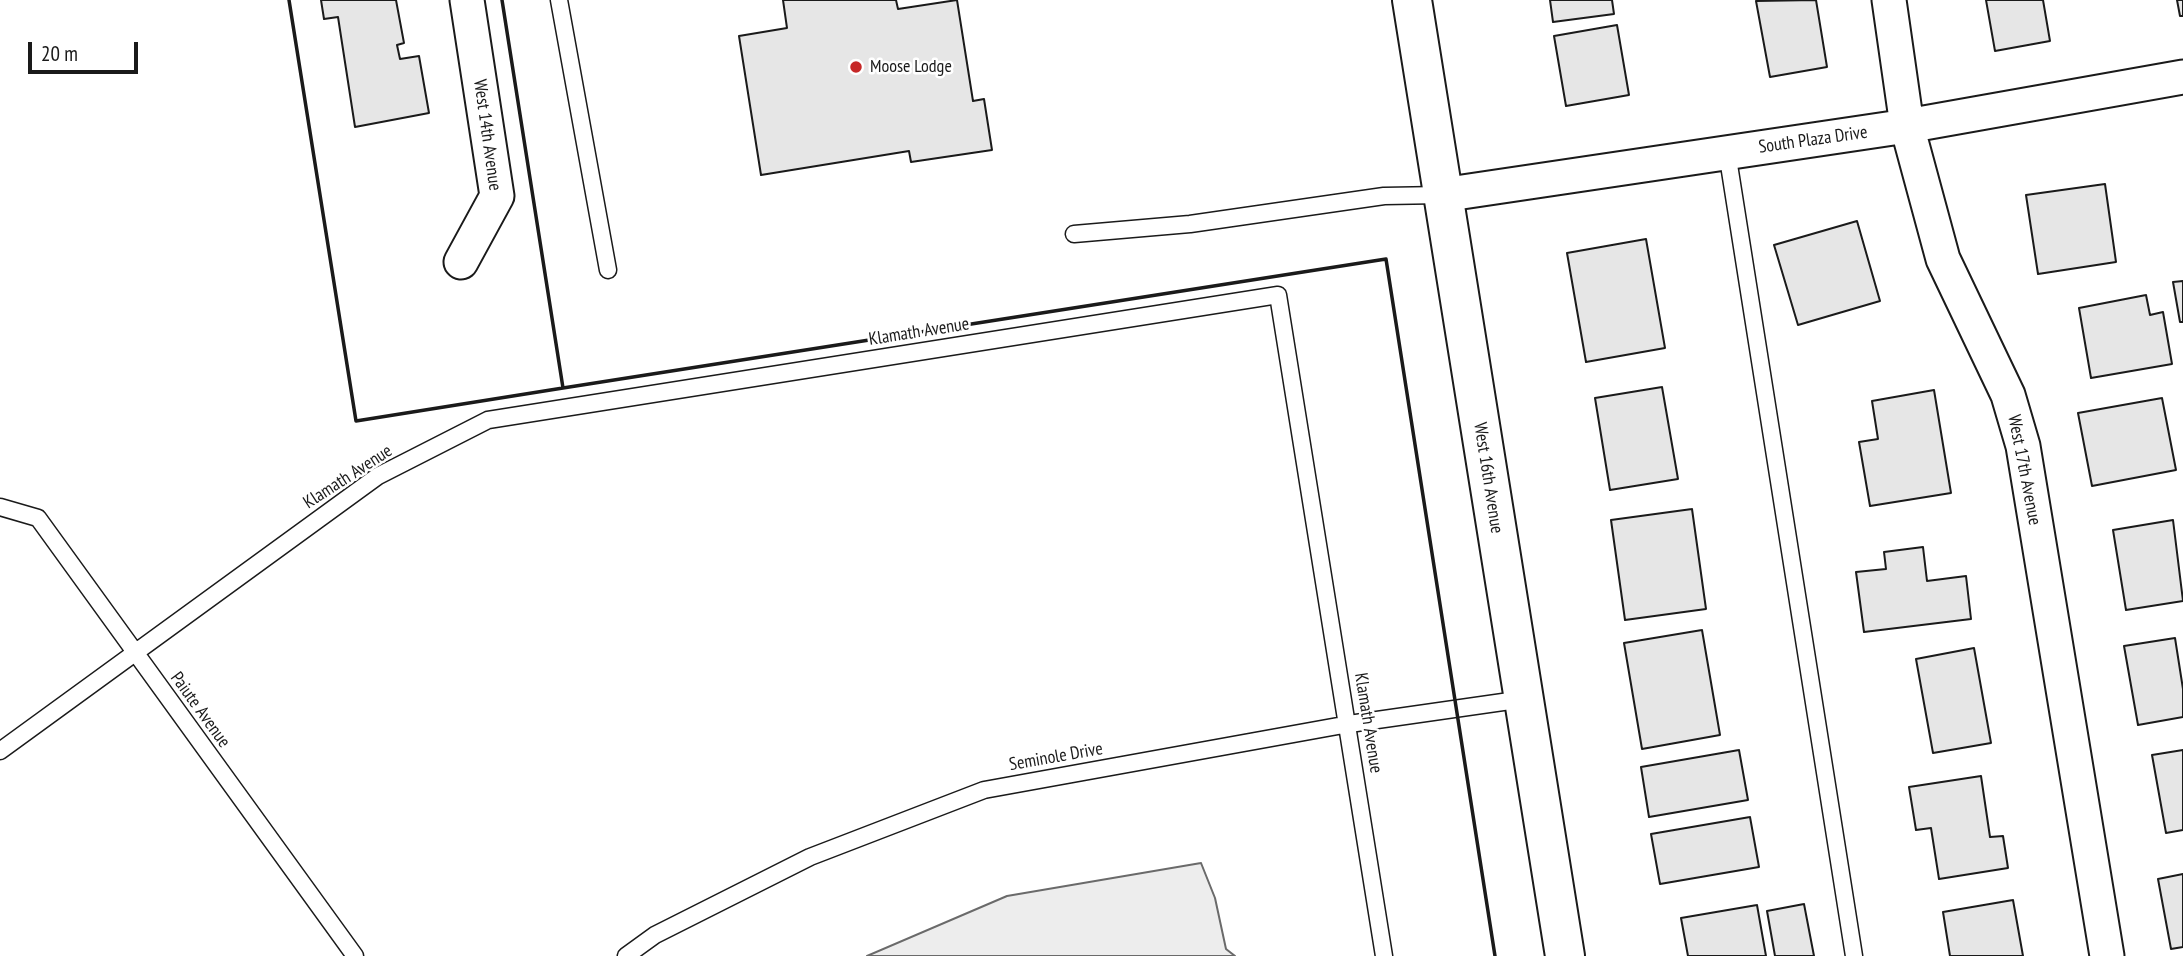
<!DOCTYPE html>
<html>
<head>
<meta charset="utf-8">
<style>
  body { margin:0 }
  #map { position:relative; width:2183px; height:956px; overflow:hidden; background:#fff; font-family:"PT Sans Narrow",sans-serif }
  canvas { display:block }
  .scale { position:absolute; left:28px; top:42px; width:110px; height:32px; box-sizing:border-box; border:4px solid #1a1a1a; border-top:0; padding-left:9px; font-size:21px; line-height:24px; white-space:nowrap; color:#1a1a1a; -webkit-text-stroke:5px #fff; paint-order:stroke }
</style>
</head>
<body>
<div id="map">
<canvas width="2183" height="956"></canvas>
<div class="scale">20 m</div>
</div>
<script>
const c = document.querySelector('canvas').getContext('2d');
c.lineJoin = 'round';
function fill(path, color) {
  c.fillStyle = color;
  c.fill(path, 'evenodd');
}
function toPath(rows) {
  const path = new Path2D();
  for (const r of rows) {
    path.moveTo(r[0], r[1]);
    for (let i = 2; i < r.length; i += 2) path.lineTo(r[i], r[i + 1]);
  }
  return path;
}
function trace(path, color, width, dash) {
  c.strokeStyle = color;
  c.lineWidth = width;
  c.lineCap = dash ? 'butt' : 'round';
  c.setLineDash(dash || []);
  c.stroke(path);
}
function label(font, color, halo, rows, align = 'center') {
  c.font = font + ' "PT Sans Narrow",sans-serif';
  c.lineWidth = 5;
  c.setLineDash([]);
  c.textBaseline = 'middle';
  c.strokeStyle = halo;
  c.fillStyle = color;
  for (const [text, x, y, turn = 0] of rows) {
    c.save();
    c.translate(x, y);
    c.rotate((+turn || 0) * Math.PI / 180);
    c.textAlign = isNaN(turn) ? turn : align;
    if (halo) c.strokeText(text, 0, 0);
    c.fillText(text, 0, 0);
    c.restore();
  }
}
const built = toPath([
  [1201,863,1215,898,1226,949,1235,956,867,956,1007,896,1201,863]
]);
const building = toPath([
  [321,0,396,0,404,43,397,45,400,59,419,56,429,113,355,127,338,17,324,19,321,0],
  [783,0,896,0,898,9,957,0,973,101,984,99,992,150,911,162,909,151,761,175,739,36,787,28,783,0],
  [1550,0,1612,0,1614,14,1553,22,1550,0],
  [1816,0,1827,67,1770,77,1756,1,1816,0],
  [1986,0,2043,0,2050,41,1995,51,1986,0],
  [2177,0,2183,0,2183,16,2180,16,2177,0],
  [1617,25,1629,95,1566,106,1554,36,1617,25],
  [2105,184,2116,262,2038,274,2026,195,2105,184],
  [1857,221,1880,301,1798,325,1774,245,1857,221],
  [1646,239,1665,348,1586,362,1567,253,1646,239],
  [2183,281,2183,322,2180,322,2173,282,2183,281],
  [2146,295,2150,315,2163,312,2172,364,2091,378,2079,308,2146,295],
  [1662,387,1678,479,1610,490,1595,398,1662,387],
  [1934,390,1951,493,1870,506,1859,442,1878,439,1872,401,1934,390],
  [2162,398,2176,470,2092,486,2078,413,2162,398],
  [1692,509,1706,609,1625,620,1611,520,1692,509],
  [2173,520,2183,601,2126,610,2113,530,2173,520],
  [1923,547,1927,581,1966,576,1971,619,1864,632,1856,572,1886,569,1884,552,1923,547],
  [1702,630,1720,735,1642,749,1624,643,1702,630],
  [2175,638,2183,689,2183,717,2138,725,2124,646,2175,638],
  [1974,648,1991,743,1933,753,1916,659,1974,648],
  [1739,750,1748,800,1649,817,1641,767,1739,750],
  [2183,750,2183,830,2166,833,2152,755,2183,750],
  [1981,776,1990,837,2003,836,2008,868,1939,879,1931,828,1916,830,1909,787,1981,776],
  [1750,817,1759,867,1660,884,1651,834,1750,817],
  [2183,874,2183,947,2171,949,2158,879,2183,874],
  [2013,900,2023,956,1950,956,1943,912,2013,900],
  [1804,904,1814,956,1775,956,1767,911,1804,904],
  [1757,905,1766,956,1688,956,1681,918,1757,905]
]);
const lane = toPath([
  [559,0,608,270],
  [1727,152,1854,956],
  [1074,234,1190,224,1384,196,1442,195],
  [0,507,38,518,355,956],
  [0,751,378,476,488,420,1278,295,1384,956],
  [626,956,655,935,810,857,984,790,1349,724,1524,699]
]);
const street = toPath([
  [1889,0,1907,126,1943,259,2008,395,2023,446,2107,956],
  [1442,195,1907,126,2183,77],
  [461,262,497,196,467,0]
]);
const secondary = toPath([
  [1412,0,1565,956]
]);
const wall = toPath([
  [289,0,356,421,563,388,502,0],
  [563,388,1386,259,1495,956]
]);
const markers = [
  [856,67,7,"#c62828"]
];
const poiNames = [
  ["Moose Lodge",870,67]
];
const streetNames = [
  ["West 14th Avenue",487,135,82],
  ["South Plaza Drive",1813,140,-8],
  ["Klamath Avenue",919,332,-9],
  ["West 17th Avenue",2024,470,79],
  ["Klamath Avenue",348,477,-33],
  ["West 16th Avenue",1488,478,81],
  ["Paiute Avenue",200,710,54],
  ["Klamath Avenue",1368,723,81],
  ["Seminole Drive",1056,757,-10]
];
fill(built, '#ededed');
trace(built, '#6a6a6a', 2);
fill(building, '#e6e6e6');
trace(building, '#1a1a1a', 2);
trace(lane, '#1a1a1a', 19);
trace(street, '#1a1a1a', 37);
trace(secondary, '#1a1a1a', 42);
trace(lane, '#fff', 16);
trace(street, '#fff', 33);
trace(secondary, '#fff', 38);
trace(wall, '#1a1a1a', 3.5);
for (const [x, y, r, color] of markers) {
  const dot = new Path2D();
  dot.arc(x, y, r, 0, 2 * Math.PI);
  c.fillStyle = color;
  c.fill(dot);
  trace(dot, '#fff', 2.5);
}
label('18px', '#1a1a1a', '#fff', poiNames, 'left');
label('18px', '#1a1a1a', '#fff', streetNames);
</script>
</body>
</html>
